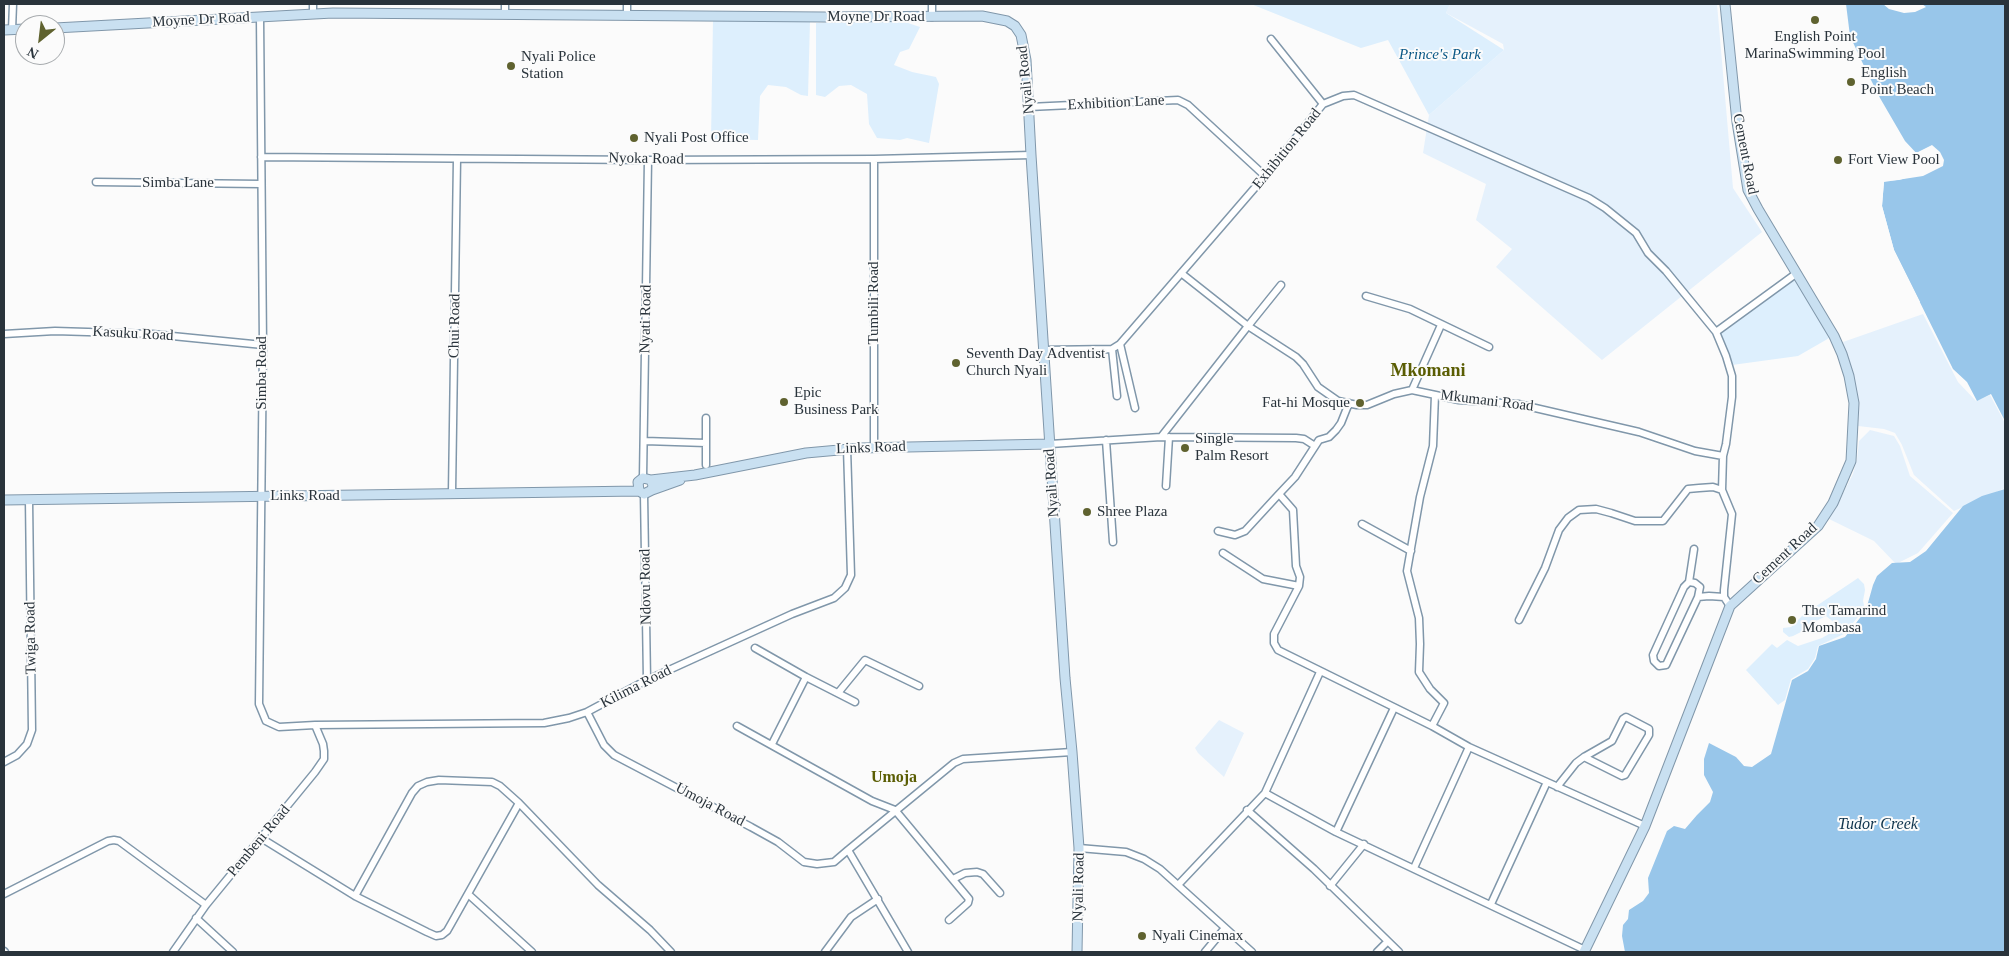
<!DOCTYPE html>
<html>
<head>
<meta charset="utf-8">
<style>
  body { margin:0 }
  #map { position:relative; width:2009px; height:956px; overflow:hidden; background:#fbfbfb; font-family:Georgia,serif }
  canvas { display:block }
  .frame { position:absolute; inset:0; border:5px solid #29333b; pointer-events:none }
  .north { position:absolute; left:15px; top:15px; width:50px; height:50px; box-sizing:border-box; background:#fbfbfb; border:1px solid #a7abae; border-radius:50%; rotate:209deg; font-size:14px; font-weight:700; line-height:20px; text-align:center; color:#29333b }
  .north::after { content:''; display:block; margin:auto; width:18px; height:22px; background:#5f622f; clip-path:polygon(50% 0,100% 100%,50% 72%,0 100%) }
</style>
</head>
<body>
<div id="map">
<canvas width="2009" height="956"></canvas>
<div class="frame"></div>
<div class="north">N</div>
</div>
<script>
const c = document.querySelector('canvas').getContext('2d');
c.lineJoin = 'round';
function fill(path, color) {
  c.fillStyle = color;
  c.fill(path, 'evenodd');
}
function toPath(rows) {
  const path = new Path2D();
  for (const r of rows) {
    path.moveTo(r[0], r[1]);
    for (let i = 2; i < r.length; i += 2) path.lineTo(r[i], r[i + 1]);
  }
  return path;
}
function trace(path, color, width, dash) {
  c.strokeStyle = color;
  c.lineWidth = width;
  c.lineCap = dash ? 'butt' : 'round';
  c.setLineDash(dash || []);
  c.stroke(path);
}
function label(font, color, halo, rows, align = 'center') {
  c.font = font + ' Georgia,serif';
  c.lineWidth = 4;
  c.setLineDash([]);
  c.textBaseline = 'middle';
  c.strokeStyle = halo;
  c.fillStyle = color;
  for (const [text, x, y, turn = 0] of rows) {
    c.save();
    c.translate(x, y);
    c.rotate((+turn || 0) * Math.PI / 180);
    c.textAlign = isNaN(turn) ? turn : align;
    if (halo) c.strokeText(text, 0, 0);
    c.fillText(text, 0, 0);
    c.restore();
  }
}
const built = toPath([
  [1450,4,1717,4,1733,188,1762,232,1602,360,1496,267,1512,249,1476,220,1486,184,1423,153,1429,115,1504,50,1503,44,1446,13],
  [1923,314,1958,382,1976,401,1990,395,2005,423,2005,488,1954,511,1914,475,1902,445,1895,433,1884,429,1858,426,1859,401,1843,342],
  [1870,430,1894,436,1900,446,1910,476,1953,513,1918,553,1896,564,1874,541,1827,518,1839,501,1853,474,1857,459,1859,441],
  [1219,720,1244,733,1224,777,1198,753,1195,748]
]);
const green = toPath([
  [1251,4,1450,4,1446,13,1504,50,1429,115,1388,40,1361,48],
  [881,19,905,22,920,27,909,49,900,52,894,65,912,72,936,77,939,84,929,143,907,138,900,140,877,138,869,124,867,94,851,85,839,86,825,97,816,95,816,23],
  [713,20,810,21,808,96,801,95,786,87,768,85,760,96,758,140,711,139],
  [1798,275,1831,337,1798,356,1732,365,1716,332],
  [1858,578,1864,584,1865,590,1863,601,1864,605,1862,612,1844,634,1818,646,1815,658,1808,669,1791,679,1785,700,1778,705,1746,670,1772,644,1777,648,1787,640,1798,646,1822,638,1834,631,1836,624,1826,616,1812,623,1805,630,1793,636,1789,637,1783,632,1783,628,1791,627,1803,615]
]);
const water = toPath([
  [1846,4,1883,4,1889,9,1904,13,1915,12,1926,7,1922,4,2005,4,2005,421,1991,394,1977,401,1967,382,1953,369,1894,250,1882,206,1884,181,1899,180,1916,175,1919,156,1905,141,1880,98,1864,66,1850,36],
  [2005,489,2005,952,1625,952,1622,936,1623,925,1628,919,1629,910,1643,901,1649,893,1648,878,1667,831,1674,826,1685,829,1697,815,1710,802,1713,792,1704,775,1704,759,1709,743,1736,757,1744,766,1752,767,1771,754,1792,680,1808,671,1816,659,1819,646,1845,637,1853,627,1866,610,1873,585,1877,576,1892,563,1910,562,1926,551,1963,506,1982,496]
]);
const pier = toPath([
  [1932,145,1940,152,1944,160,1943,166,1923,176,1884,182,1882,206,1894,250,1920,302,1918,303,1891,251,1880,206,1882,181,1884,179,1899,178,1914,173,1914,166,1917,162,1915,156,1918,152]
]);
const minor = toPath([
  [505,4,505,14],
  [932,4,932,17],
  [313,13,313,4],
  [627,15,627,4],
  [260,17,263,345,259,704,266,721,279,727,315,725,544,723,569,718,587,712,647,680,792,614,834,598,845,588,851,575,847,448],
  [12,30,13,4],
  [1271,39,1323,104],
  [1029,107,1178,100,1188,105,1265,176],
  [261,157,648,160,874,159,1031,155],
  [96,182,261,184],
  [1281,285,1248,326,1296,357,1303,364,1318,387,1338,401,1357,405,1367,405,1394,394,1412,390,1459,400,1518,404,1639,432,1695,451,1723,456],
  [1366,296,1410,309,1489,347],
  [4,334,55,331,152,334,263,345],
  [1120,344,1135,408],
  [1112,349,1117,396],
  [1044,350,1112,349,1120,344,1265,176,1323,104,1343,96,1354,95,1589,198,1605,208,1636,233,1648,253,1666,271,1716,332],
  [1412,390,1441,325],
  [1349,403,1341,423,1336,430,1329,437,1319,440,1295,477,1279,494,1293,510,1296,566,1300,577,1299,586,1274,634,1274,643,1278,650,1432,726,1469,747,1645,826],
  [706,418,706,443],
  [1161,437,1296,438,1304,439,1315,446],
  [1106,440,1113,542],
  [645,441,706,443,706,465],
  [1050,444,1161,437,1248,326,1181,273],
  [874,447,874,159],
  [643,478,648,160],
  [1166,486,1169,437],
  [1722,490,1723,456,1726,444,1732,397,1732,376,1726,356,1716,332,1797,273],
  [452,493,457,159],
  [644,494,647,680],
  [1362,524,1411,551],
  [1218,531,1235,535,1245,531,1279,494],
  [1223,553,1263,579,1299,586],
  [1689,582,1694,549],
  [1698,597,1700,587,1695,583,1689,582,1684,587,1653,655,1654,661,1659,666,1666,665,1698,597,1709,596,1724,597],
  [1519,620,1545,568,1559,530,1568,518,1579,510,1596,509,1611,513,1635,521,1663,521,1688,489,1699,488,1713,487,1722,490,1732,514,1724,590,1724,597,1730,606],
  [755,648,806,677,855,702],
  [838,693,865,660,919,686],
  [587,712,604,745,614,755,751,827,778,842,804,862,817,864,834,862,848,850],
  [737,726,872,801,895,810,969,899,968,903,949,920],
  [1432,726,1444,703,1430,689,1419,672,1420,644,1419,618,1407,571,1420,497,1433,446,1435,395],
  [772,744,806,677],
  [4,762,17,755,27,744,32,730,29,500],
  [1557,787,1576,763,1584,757,1612,741,1623,719,1626,717,1649,729,1649,735,1625,775,1622,776,1584,757],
  [1265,793,1336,832,1585,950],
  [1247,810,1314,869,1399,952],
  [1336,832,1394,708],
  [261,838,355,896,427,932,436,936,442,935,447,931,451,924,519,803],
  [1079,848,1126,852,1144,859,1160,869,1252,952],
  [1414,868,1469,747],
  [953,879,965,873,977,872,983,874,1000,893],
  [1178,885,1265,793,1320,672],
  [1330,886,1364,844],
  [4,894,108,841,114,840,119,841,206,905],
  [468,894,532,952],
  [355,896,412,793,418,786,427,782,439,780,492,782,500,786,519,803,598,885,650,930,671,952],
  [1491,904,1547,782],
  [196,918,233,952],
  [4,951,5,952],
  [173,952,206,905,315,772,324,759,324,751,323,744,315,725],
  [825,952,851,917,878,899],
  [908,952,848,850,954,763,963,759,1072,752],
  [1205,952,1225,928],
  [1377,952,1387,942]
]);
const secondary = toPath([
  [55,28,333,13,824,17,982,16,1007,21,1015,26,1021,35,1026,60,1031,155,1065,678,1072,752,1079,848,1077,952],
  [4,30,25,29],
  [651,480,653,485,652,490,644,494,639,491,638,482,643,478,651,480,695,475,806,453,861,448,1050,444],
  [652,490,680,480],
  [4,500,639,491],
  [1584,952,1645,826,1730,606,1818,526,1833,503,1851,461,1854,403,1849,376,1842,354,1834,336,1758,209,1748,190,1737,122,1725,4]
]);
const markers = [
  [1815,20,5,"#5f622f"],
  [511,66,5,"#5f622f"],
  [1851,82,5,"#5f622f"],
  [634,138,5,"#5f622f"],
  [1838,160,5,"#5f622f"],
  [956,363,5,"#5f622f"],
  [784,402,5,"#5f622f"],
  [1360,403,5,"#5f622f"],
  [1185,448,5,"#5f622f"],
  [1087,512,5,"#5f622f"],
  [1792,620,5,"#5f622f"],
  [1142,936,5,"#5f622f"]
];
const streetNames = [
  ["Moyne Dr Road",876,17],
  ["Moyne Dr Road",201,20,-3],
  ["Nyali Road",1026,80,-96],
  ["Exhibition Lane",1116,103,-3],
  ["Exhibition Road",1287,149,-51],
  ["Cement Road",1745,154,79],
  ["Nyoka Road",646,159,1],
  ["Simba Lane",178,183],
  ["Tumbili Road",874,303,-90],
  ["Nyati Road",646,319,-89],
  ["Chui Road",455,326,-89],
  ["Kasuku Road",133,334,3],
  ["Simba Road",262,373,-90],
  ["Mkumani Road",1487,401,7],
  ["Links Road",871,448,-2],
  ["Nyali Road",1052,483,-94],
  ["Links Road",305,496],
  ["Cement Road",1785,554,-43],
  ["Ndovu Road",646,587,-91],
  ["Twiga Road",31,638,-91],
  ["Kilima Road",636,687,-27],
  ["Umoja Road",710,805,28],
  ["Pembeni Road",259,841,-50],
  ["Nyali Road",1079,887,-89]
];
const poiNames = [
  ["English Point",1815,37,"center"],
  ["MarinaSwimming Pool",1815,54,"center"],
  ["Nyali Police",521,57],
  ["Station",521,74],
  ["English",1861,73],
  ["Point Beach",1861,90],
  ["Nyali Post Office",644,138],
  ["Fort View Pool",1848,160],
  ["Seventh Day Adventist",966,354],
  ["Church Nyali",966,371],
  ["Epic",794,393],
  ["Business Park",794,410],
  ["Fat-hi Mosque",1350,403,"right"],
  ["Single",1195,439],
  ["Palm Resort",1195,456],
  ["Shree Plaza",1097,512],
  ["The Tamarind",1802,611],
  ["Mombasa",1802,628],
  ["Nyali Cinemax",1152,936]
];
const parkNames = [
  ["Prince's Park",1440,55]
];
const neighbourhoodNames = [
  ["Umoja",894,778]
];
const waterNames = [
  ["Tudor Creek",1878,825]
];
const quarterNames = [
  ["Mkomani",1428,371]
];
fill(built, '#e5f1fc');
fill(green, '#ddeffd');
fill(water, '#98c6ea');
fill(pier, '#fbfbfb');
trace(minor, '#8097aa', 9);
trace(secondary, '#8097aa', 11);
trace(minor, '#fff', 6);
trace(secondary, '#c9e0f1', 9);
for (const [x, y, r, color] of markers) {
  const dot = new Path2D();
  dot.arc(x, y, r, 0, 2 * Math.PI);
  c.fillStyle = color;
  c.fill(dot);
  trace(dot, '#fbfbfb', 2);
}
label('15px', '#29333b', '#fbfbfb', streetNames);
label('15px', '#29333b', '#fbfbfb', poiNames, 'left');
label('italic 15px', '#095785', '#fbfbfb', parkNames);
label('bold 16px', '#5a5d03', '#fbfbfb', neighbourhoodNames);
label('italic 16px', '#0e334c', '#fbfbfb', waterNames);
label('bold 18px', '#5a5d03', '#fbfbfb', quarterNames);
</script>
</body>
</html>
